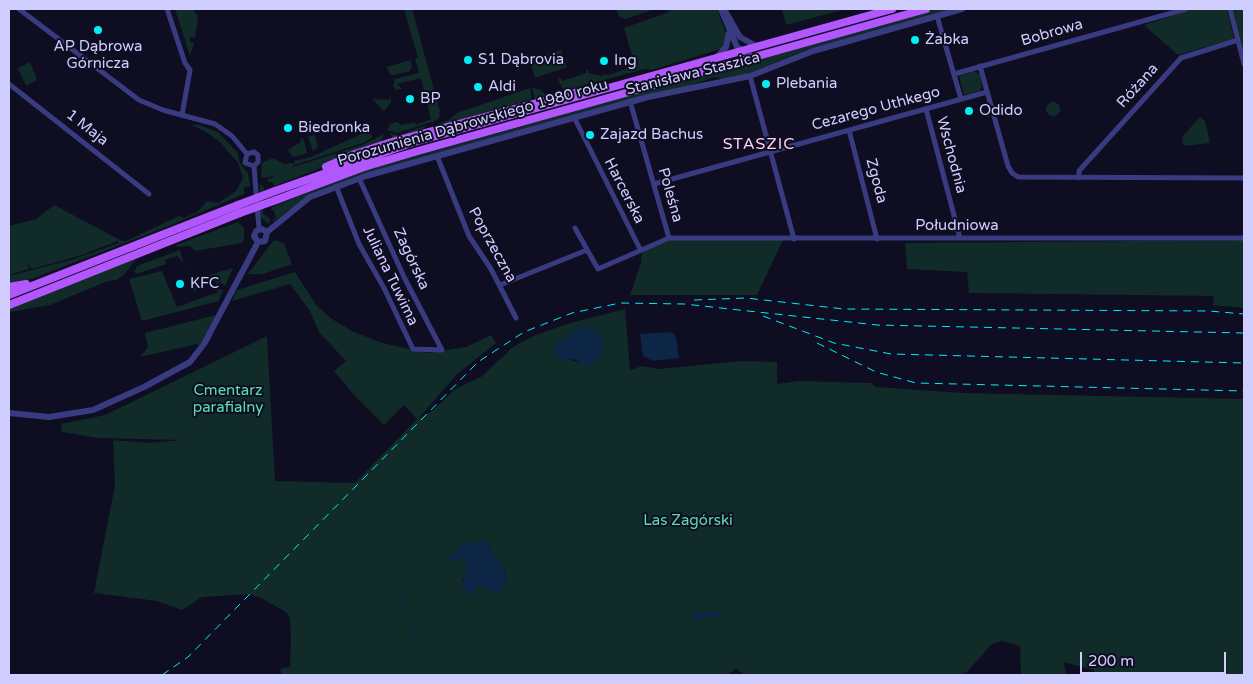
<!DOCTYPE html>
<html>
<head>
<meta charset="utf-8">
<style>
  body { margin:0 }
  #map { position:relative; width:1253px; height:684px; overflow:hidden; background:#0f0d21; font-family:"Varela Round",sans-serif }
  canvas { display:block }
  .frame { position:absolute; inset:0; border:10px solid #d0cefe; pointer-events:none }
  .scale { position:absolute; left:1080px; top:652px; width:146px; height:22px; box-sizing:border-box; border:2px solid #d0cefe; border-top:0; padding-left:6px; font-size:15px; line-height:18px; white-space:nowrap; color:#d0cefe; -webkit-text-stroke:4px #0f0d21; paint-order:stroke }
</style>
</head>
<body>
<div id="map">
<canvas width="1253" height="684"></canvas>
<div class="frame"></div>
<div class="scale">200 m</div>
</div>
<script>
const c = document.querySelector('canvas').getContext('2d');
c.lineJoin = 'round';
function fill(path, color) {
  c.fillStyle = color;
  c.fill(path, 'evenodd');
}
function toPath(rows) {
  const path = new Path2D();
  for (const r of rows) {
    if (r.length === 3) {
      path.moveTo(r[0] + r[2], r[1]);
      path.arc(r[0], r[1], r[2], 0, 2 * Math.PI);
      continue;
    }
    path.moveTo(r[0], r[1]);
    for (let i = 2; i < r.length; i += 2) path.lineTo(r[i], r[i + 1]);
  }
  return path;
}
function trace(path, color, width, dash) {
  c.strokeStyle = color;
  c.lineWidth = width;
  c.lineCap = dash ? 'butt' : 'round';
  c.setLineDash(dash || []);
  c.stroke(path);
}
function label(font, color, halo, rows, align = 'center') {
  c.font = font + ' "Varela Round",sans-serif';
  c.lineWidth = 4;
  c.setLineDash([]);
  c.textBaseline = 'middle';
  c.strokeStyle = halo;
  c.fillStyle = color;
  for (const [text, x, y, turn = 0] of rows) {
    c.save();
    c.translate(x, y);
    c.rotate((+turn || 0) * Math.PI / 180);
    c.textAlign = isNaN(turn) ? turn : align;
    if (halo) c.strokeText(text, 0, 0);
    c.fillText(text, 0, 0);
    c.restore();
  }
}
const green = toPath([
  [175,9,193,9,198,17,195,37,190,37,190,42,194,43,190,56],
  [404,9,412,9,440,111,439,118,435,121,397,133,387,130,390,124,397,122,401,125,415,122,416,125,431,119,421,78,397,84,402,89,396,90,393,86,395,79,419,73,415,59,418,58],
  [616,9,655,9,625,19,619,16],
  [668,9,717,9,726,33,727,38,721,49,651,70,645,69,567,90,563,89,558,79,561,78,562,81,586,73,586,70,589,70,588,73,603,76,604,73,608,75,635,66,624,28,669,12],
  [782,9,846,9,786,25],
  [938,9,953,9,806,50,744,75,723,79,714,77,690,86,641,96,357,176,310,194,273,222,273,219,276,218,274,211,271,210,272,207,363,171],
  [1193,9,1227,9,1234,39,1178,55,1144,25],
  [1232,9,1244,9,1244,57],
  [561,50,567,67,535,78,530,61],
  [411,60,412,66,410,71,394,75,391,75,386,67],
  [30,62,37,80,26,86,18,68],
  [973,71,980,74,982,87,979,91,964,95,959,76],
  [530,88,532,99,438,126,437,124,449,120,457,113],
  [532,88,539,89,548,96,535,100],
  [390,96,391,102,384,111,372,99,389,100],
  [1053,109,7],
  [1200,117,1205,121,1210,143,1185,146,1182,143,1183,136],
  [191,125,199,125,218,132,238,153,240,163,248,173,250,186,244,188,244,194,169,226,34,278,9,285,9,276,74,259,119,243,118,241,79,256,32,269,27,263,29,269,9,275,9,226,36,219,54,205,122,241,126,241,179,216,184,218,197,212,207,201,218,203,236,191,243,178,238,163,220,142,206,132],
  [427,125,419,132,395,139,388,133,399,135],
  [370,130,372,138,363,143,295,165,294,161,311,157],
  [384,134,381,143,342,157,318,169,274,186,272,181,270,183,267,180,290,168,362,145],
  [315,135,318,147,313,151,308,137],
  [303,138,307,153,293,157,288,150,301,142,300,139],
  [273,158,284,164,293,163,294,166,275,176,261,178,262,163],
  [260,183,264,188,263,213,270,219,269,224,260,217],
  [238,222,244,228,244,239,242,243,195,251,190,246,176,247,176,245],
  [274,240,284,243,292,264,263,274,248,274],
  [669,240,783,240,757,295,630,295,641,263,642,252],
  [1244,240,1244,308,1213,305,1214,296,969,293,967,272,907,269,905,243],
  [180,250,189,281,233,268,225,286,220,282,216,284,215,281,196,287,197,291,192,290,183,262,177,256,165,260,166,264,137,274,134,272,137,266],
  [137,258,124,275,116,280,108,281,50,305,9,312,9,308],
  [162,271,177,307,218,292,217,289,223,290,219,301,142,321,129,279],
  [295,272,316,305,332,319,352,331,382,343,429,353,466,347,491,335,496,343,457,374,419,418,432,411,455,389,481,377,513,347,533,336,570,323,625,309,630,370,642,366,658,369,742,361,777,362,777,384,799,381,871,383,876,387,963,393,1244,399,1244,675,1094,675,1094,670,1063,662,1067,675,1021,675,1020,646,1002,641,992,644,967,672,959,675,744,675,736,669,727,675,282,675,280,669,290,667,291,638,290,618,286,612,261,598,250,594,202,597,182,610,157,601,94,593,115,485,113,440,149,443,181,440,98,438,62,432,61,424,105,415,267,336,275,481,355,483,417,419,404,405,384,425,355,396,334,371,346,361,319,332,310,311,290,284,232,301,237,290],
  [583,326,595,331,580,363,558,355,553,350,556,344,567,339,571,332],
  [485,539,495,558,501,562,508,580,498,593,478,585,470,595,461,577,466,574,466,564,463,557,450,562,450,554,457,553,474,543,479,545],
  [216,315,199,346,197,344,140,357,148,347,145,333]
]);
const water = toPath([
  [583,326,596,331,602,338,603,351,600,359,593,364,585,366,574,359,566,361,559,359,553,350,556,344,567,339,571,332],
  [672,332,676,337,679,358,653,361,643,356,640,334],
  [485,539,495,558,501,562,508,581,498,594,478,585,470,596,463,587,464,581,461,577,466,574,466,564,463,557,450,563,450,554,457,553,460,545,467,542,478,544],
  [716,611,720,615,714,619,708,616,694,621,690,618,692,615]
]);
const stream = toPath([
  [395,580,430,675],
  [276,675,304,675]
]);
const minor = toPath([
  [19,9,139,100,163,110,215,124,232,136,247,154],
  [167,9,185,63,190,70,182,115],
  [1230,9,1244,64],
  [937,16,961,99],
  [980,66,1008,166,1012,173,1018,177,1244,178],
  [954,74,1186,9],
  [750,76,794,239],
  [9,84,149,194],
  [630,101,669,238],
  [926,109,960,238],
  [574,117,640,249],
  [849,130,877,239],
  [247,154,254,152,258,155,258,162,254,166],
  [247,154,245,163,254,166],
  [437,156,469,236,491,269,516,318],
  [254,166,259,229],
  [1079,178,1079,171,1087,162,1181,58,1238,40],
  [654,184,987,92],
  [336,186,359,244,384,288,413,349,442,350,405,279,359,178],
  [575,228,598,269,669,238,1244,238],
  [500,285,587,250]
]);
const tertiary = toPath([
  [721,9,737,47,753,57],
  [725,11,740,37,756,46],
  [716,58,726,47,729,33],
  [267,232,310,197,366,176,648,97,750,76,813,51,962,9],
  [258,242,254,236,256,231,262,229,267,232],
  [258,242,265,241,267,232],
  [9,413,49,417,93,410,144,387,190,362,204,344,258,242]
]);
const primary = toPath([
  [326,167,355,154,395,141,600,86],
  [275,191,411,143,892,9],
  [276,200,364,167,418,151,926,9],
  [9,287,26,284],
  [9,295,238,205],
  [9,305,240,213]
]);
const rail = toPath([
  [694,300,746,298,844,309,1209,311,1244,314],
  [763,316,834,343,891,354,1244,363],
  [817,343,876,372,916,383,1244,391],
  [162,675,188,657,478,362,524,332,572,313,620,303,684,304,877,325,1244,333]
]);
const primaryBridge = toPath([
  [238,205,275,191],
  [240,213,276,200]
]);
const markers = [
  [98,30,5,"#03eff6"],
  [915,40,5,"#03eff6"],
  [468,60,5,"#03eff6"],
  [604,61,5,"#03eff6"],
  [766,84,5,"#03eff6"],
  [478,87,5,"#03eff6"],
  [410,99,5,"#03eff6"],
  [969,111,5,"#03eff6"],
  [288,128,5,"#03eff6"],
  [590,135,5,"#03eff6"],
  [180,284,5,"#03eff6"]
];
const streetNames = [
  ["Bobrowa",1052,33,-16],
  ["Stanisława Staszica",693,74,-14],
  ["Różana",1138,86,-48],
  ["Cezarego Uthkego",876,109,-15],
  ["Porozumienia Dąbrowskiego 1980 roku",473,123,-16],
  ["1 Maja",87,128,38],
  ["Wschodnia",951,155,75],
  ["Zgoda",876,181,75],
  ["Harcerska",624,191,63],
  ["Poleśna",670,195,74],
  ["Południowa",957,226],
  ["Poprzeczna",492,245,61],
  ["Zagórska",411,259,65],
  ["Juliana Tuwima",390,276,64]
];
const poiNames = [
  ["Żabka",925,40],
  ["AP Dąbrowa",98,47,"center"],
  ["Górnicza",98,64,"center"],
  ["S1 Dąbrovia",478,60],
  ["Ing",614,61],
  ["Plebania",776,84],
  ["Aldi",488,87],
  ["BP",420,99],
  ["Odido",979,111],
  ["Biedronka",298,128],
  ["Zajazd Bachus",600,135],
  ["KFC",190,284]
];
const parkNames = [
  ["Cmentarz",228,391],
  ["parafialny",228,408],
  ["Las Zagórski",688,521]
];
const neighbourhoodNames = [
  ["STASZIC",759,145]
];
fill(green, '#102b28');
fill(water, '#0d2646');
trace(stream, '#0d2646', 1);
trace(minor, '#393b80', 5);
trace(tertiary, '#393b80', 6);
trace(primary, '#b256fd', 8);
trace(rail, '#03eff6', 1, [8, 6]);
trace(primaryBridge, '#b256fd', 8);
for (const [x, y, r, color] of markers) {
  const dot = new Path2D();
  dot.arc(x, y, r, 0, 2 * Math.PI);
  c.fillStyle = color;
  c.fill(dot);
  trace(dot, '#0f0d21', 2);
}
label('15px', '#d0cefe', '#0f0d21', streetNames);
label('15px', '#d0cefe', '#0f0d21', poiNames, 'left');
label('15px', '#5bddb3', '#0f0d21', parkNames);
c.letterSpacing = '1px';
label('16px', '#fed0f1', '#0f0d21', neighbourhoodNames);
c.letterSpacing = '0px';
</script>
</body>
</html>
